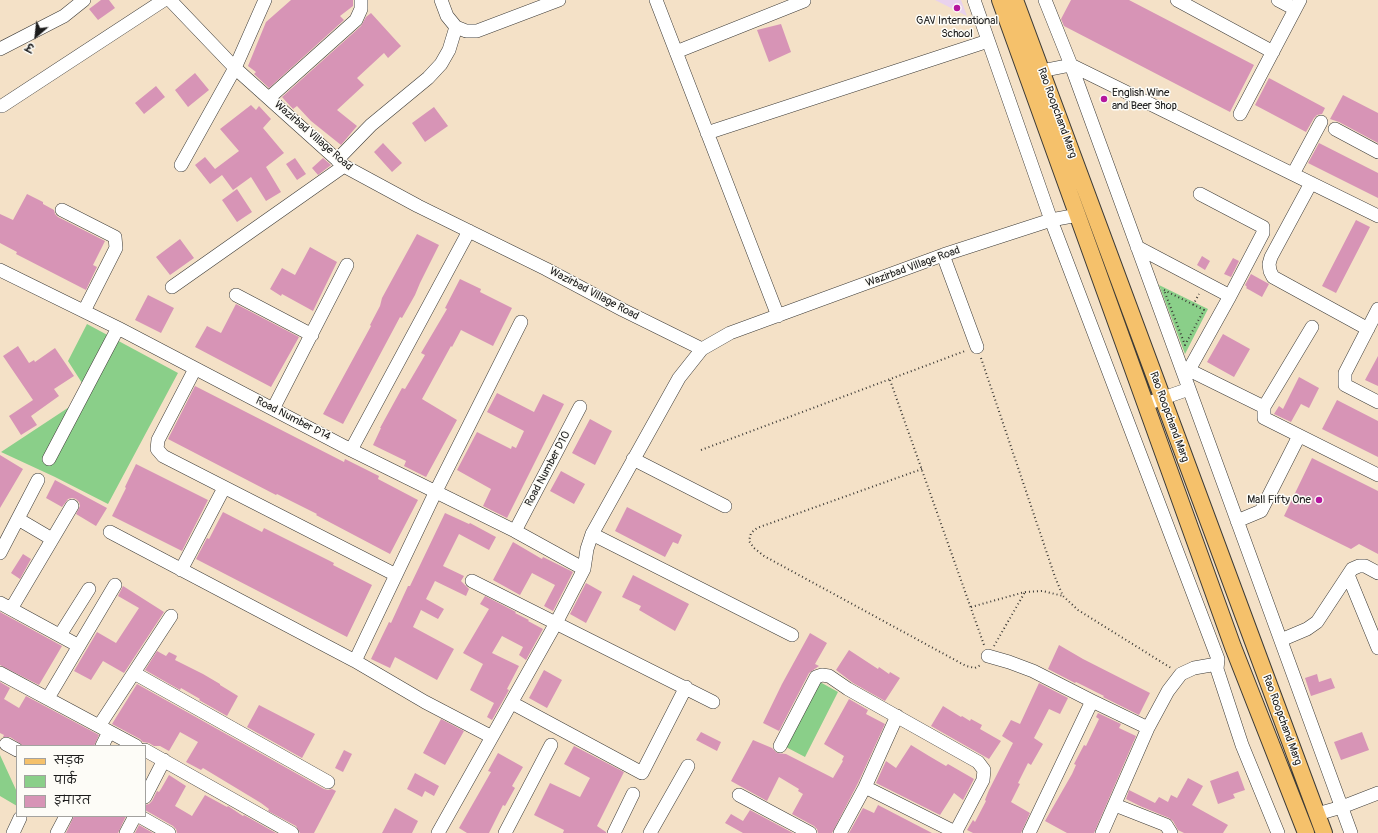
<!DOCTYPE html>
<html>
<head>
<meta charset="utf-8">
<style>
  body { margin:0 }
  #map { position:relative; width:1378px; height:833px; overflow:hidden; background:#f4e1c7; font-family:Pangolin,"Playpen Sans Deva",sans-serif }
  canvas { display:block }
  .legend { position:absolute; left:16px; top:745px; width:130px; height:72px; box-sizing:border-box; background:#fdfcf7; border:1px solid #a3a29f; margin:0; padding:5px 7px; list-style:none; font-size:12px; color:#1c1c1c }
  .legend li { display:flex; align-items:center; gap:8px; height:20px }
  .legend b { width:20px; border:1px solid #a3a29f }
  .north { position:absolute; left:16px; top:16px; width:40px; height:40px; -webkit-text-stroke:3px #fdfcf7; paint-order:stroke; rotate:208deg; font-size:11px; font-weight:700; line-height:16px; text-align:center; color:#1c1c1c }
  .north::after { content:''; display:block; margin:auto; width:14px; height:18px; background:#1c1c1c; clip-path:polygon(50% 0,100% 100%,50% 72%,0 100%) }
</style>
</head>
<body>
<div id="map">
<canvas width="1378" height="833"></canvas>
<ul class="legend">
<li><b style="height:5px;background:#f5c16b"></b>सड़क</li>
<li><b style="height:11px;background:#8acf89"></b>पार्क</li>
<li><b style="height:11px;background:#d794b6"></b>इमारत</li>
</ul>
<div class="north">उ</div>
</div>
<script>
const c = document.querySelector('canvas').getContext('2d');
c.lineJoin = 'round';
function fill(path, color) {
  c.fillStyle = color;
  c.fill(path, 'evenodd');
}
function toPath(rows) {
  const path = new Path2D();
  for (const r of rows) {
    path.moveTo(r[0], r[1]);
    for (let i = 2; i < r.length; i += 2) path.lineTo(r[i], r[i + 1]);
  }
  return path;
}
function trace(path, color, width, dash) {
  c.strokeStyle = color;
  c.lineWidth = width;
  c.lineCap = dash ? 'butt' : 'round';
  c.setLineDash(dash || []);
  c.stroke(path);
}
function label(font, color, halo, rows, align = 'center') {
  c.font = font + ' Pangolin,sans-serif';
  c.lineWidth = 3;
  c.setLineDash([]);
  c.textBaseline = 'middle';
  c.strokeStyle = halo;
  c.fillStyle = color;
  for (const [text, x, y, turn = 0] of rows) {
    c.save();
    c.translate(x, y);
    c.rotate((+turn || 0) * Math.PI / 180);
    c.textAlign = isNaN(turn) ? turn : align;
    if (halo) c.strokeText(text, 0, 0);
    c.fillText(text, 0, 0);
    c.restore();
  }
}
const built = toPath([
  [935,0,961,0,967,16]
]);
const green = toPath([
  [1159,285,1208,309,1185,354],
  [87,324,178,373,108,504,55,477,1,452,89,394,68,361],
  [820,682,838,692,805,757,786,747],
  [0,755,17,792,17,806,0,796]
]);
const building = toPath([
  [101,0,109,0,115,8,98,20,89,9],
  [291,0,353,0,353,6,340,16,344,20,269,88,254,74,256,72,248,66,266,22],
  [1071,0,1129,0,1254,65,1230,112,1064,26,1061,19],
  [371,13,401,46,388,58,384,53,357,78,364,85,337,110,357,126,341,145,311,121,297,106,293,109,282,97,361,26,366,17],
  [781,24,791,52,769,62,757,30],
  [195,73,209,90,188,107,175,90],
  [1269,78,1325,108,1322,114,1317,115,1314,118,1306,132,1255,105],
  [156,86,165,97,144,114,135,103],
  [1343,95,1378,113,1378,143,1339,122,1330,119],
  [251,105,256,110,259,106,271,119,263,128,284,153,266,167,281,192,266,201,251,177,233,190,222,175,210,184,195,165,205,157,215,169,239,151,220,129],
  [434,107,448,126,425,142,412,123],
  [383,143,402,163,392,172,374,152],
  [1319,143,1378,173,1378,198,1308,163],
  [295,158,306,174,297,180,286,164],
  [323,158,331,165,318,175,312,168],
  [237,189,252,212,237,222,222,200],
  [27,194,43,202,43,204,54,210,55,214,58,217,105,241,93,265,97,267,86,290,16,254,17,252,0,243,0,214,13,220],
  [1356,220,1370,227,1336,293,1322,286],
  [417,234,439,245,420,283,415,295,402,318,400,317,343,424,323,414,371,326,370,325,380,306,382,298],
  [180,239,194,258,170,275,156,257],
  [310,247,337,262,313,311,282,294,281,296,270,289,282,268,295,275],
  [1202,256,1210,261,1205,270,1197,265],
  [1233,258,1239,261,1231,277,1224,274],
  [1251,274,1269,284,1262,297,1246,288,1247,287,1245,285],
  [460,279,481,289,480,292,512,308,493,346,461,330,452,347,451,346,422,399,457,420,426,477,404,466,406,461,373,445,381,428,380,428,402,388,405,389,425,355,421,353,447,309,445,308],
  [148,295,174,308,161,333,135,320],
  [236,304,299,337,271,387,195,347,207,326,221,333],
  [1223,334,1250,349,1234,377,1207,362],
  [18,346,29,363,34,360,35,362,55,348,74,376,54,389,59,396,31,416,37,425,21,435,9,416,33,400,3,356],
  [1378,356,1378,386,1365,380],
  [1299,377,1319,388,1309,408,1301,404,1291,422,1274,414,1279,406,1283,409],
  [195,386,344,462,345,459,379,476,378,479,418,500,390,554,316,515,317,514,277,494,276,495,168,439],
  [497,393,534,412,543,394,564,404,507,518,483,506,491,489,457,470,477,432,511,449,512,446,516,448,524,431,487,412],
  [1337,400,1378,421,1378,457,1322,429],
  [590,419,612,431,595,465,572,453],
  [0,455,23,469,0,508],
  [1312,458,1378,491,1378,554,1359,544,1351,549,1284,516],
  [136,464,208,500,182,551,112,516,126,488,125,487],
  [561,471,585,484,574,504,550,491],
  [55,480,107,508,96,526,76,514,80,506,79,502,76,499,72,498,68,499,62,507,46,498],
  [627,507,682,535,678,544,673,542,665,557,615,531],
  [223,512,262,532,264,528,334,563,333,565,372,585,347,637,196,559,207,538,209,539],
  [445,513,469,524,470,523,496,537,489,550,459,534,443,566,464,576,461,581,469,589,466,596,435,581,426,599,444,609,438,619,421,610,413,627,454,649,437,680,395,657,390,668,371,659,389,622,391,623,408,586,410,586],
  [513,542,542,559,543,557,573,572,553,611,544,606,555,585,532,573,520,595,493,580],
  [23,554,31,559,20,579,11,573],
  [633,575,689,604,675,631,639,610,641,606,622,597],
  [586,583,602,592,586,623,570,614],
  [123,586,164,612,124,673,103,661,91,680,74,671,97,632,116,643,139,608,118,596],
  [485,596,516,612,515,613,529,620,528,621,543,629,526,660,519,655,523,647,502,636,492,653,519,666,507,689,509,690,492,720,487,717,494,703,470,690,483,664,463,653,489,609,480,604],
  [0,612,62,646,39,685,0,665],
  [810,633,827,643,815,664,819,666,809,673,779,731,763,723,782,684],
  [1059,645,1083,659,1150,693,1139,715,1103,697,1104,696,1076,682,1075,683,1048,669],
  [849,650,878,669,879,667,889,674,890,672,900,678,885,701,853,683,836,670],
  [157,651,166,656,169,652,177,656,175,660,203,674,220,684,220,685,238,696,227,716,199,700,200,699,181,688,180,690,145,670],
  [544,670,562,680,547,708,529,698],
  [1317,674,1319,682,1331,678,1335,688,1311,696,1305,678],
  [0,682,10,688,4,699,19,708,26,696,99,735,94,746,24,746,10,737,3,737,4,735,0,733],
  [1039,683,1068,698,1060,714,1049,709,1034,738,1043,744,1031,765,1028,763,1018,783,1020,784,1011,802,1030,813,1021,833,973,833,967,830,973,820,975,822,986,801,985,800,989,790,1013,743,1002,736,1011,720,1020,724],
  [137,684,324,789,328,790,332,789,336,791,314,833,300,833,296,826,268,811,269,809,261,803,203,768,201,770,186,762,198,742,180,732,169,751,160,746,154,746,149,743,143,742,140,739,112,724],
  [849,699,868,710,866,714,885,724,858,783,832,833,818,833,817,829,814,826,792,814,803,794,798,791,799,789,779,777,767,801,731,781,753,740,772,748,777,753,786,754,833,778,843,761,842,760,844,756,824,744],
  [259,705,315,734,302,758,247,727],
  [943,706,961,717,962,716,970,721,971,719,982,725,980,729,1001,741,989,759,931,726],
  [1098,713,1121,724,1119,728,1136,736,1094,833,1067,833,1045,821,1072,774,1076,765,1074,764,1084,745,1086,746,1099,719,1096,717],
  [441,719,464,731,445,765,423,753],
  [701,732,721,742,717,751,696,740],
  [1362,732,1369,750,1341,760,1334,742],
  [911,745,929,756,946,766,948,764,974,779,963,800,954,793,940,815,876,783,886,761,896,768],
  [574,746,624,772,597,826,606,832,606,833,563,833,564,830,534,815,550,783,580,797,590,778,564,764],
  [344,750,352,754,343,772,335,768],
  [498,753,523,767,512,786,515,788,505,806,503,805,489,833,467,833,459,828,491,772,488,771],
  [1238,771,1245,790,1233,794,1235,798,1218,804,1210,781],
  [415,773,439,786,434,796,425,791,422,797,407,789],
  [169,775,186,786,175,806,192,816,205,795,227,807,228,806,243,816,244,815,276,833,177,833,176,829,173,826,145,810,145,805,149,804,152,801,157,791,159,792,161,789],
  [1188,778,1203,786,1192,805,1228,825,1223,833,1184,833,1178,830,1173,821,1169,818,1140,806,1126,799,1129,790,1155,803,1159,797,1168,802,1171,795,1177,798],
  [878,805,932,833,849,833,863,808,874,813],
  [395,808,418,821,412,833,382,833],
  [750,810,793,833,743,833,725,823,731,814,743,821],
  [74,816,126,816,118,833,66,833],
  [139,825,153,833,135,833]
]);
const path = toPath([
  [1164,290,1204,310,1185,345,1164,290],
  [1193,305,1199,294],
  [981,358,1055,577,1063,596,1078,610,1171,668],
  [890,380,984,645],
  [701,450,965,351],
  [922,469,757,528,751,533,749,541,754,548,764,556,966,666,975,668,981,665],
  [971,607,1025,592,1043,591,1063,596],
  [994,646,1025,592]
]);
const minor = toPath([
  [170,0,235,68,344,166,418,206,546,269,623,310,702,349],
  [441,0,447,16,456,27,466,31,477,31,559,0],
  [656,0,778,316],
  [974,0,1051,220,1218,659,1217,669,1242,745,1278,833],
  [1045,0,1071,65,1351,833],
  [1177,0,1273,52],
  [1278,0,1295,9],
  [0,49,64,16,84,0],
  [676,52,804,1],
  [1041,71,1071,65,1378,216],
  [269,98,356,20,361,9,361,0],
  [0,106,2,106,164,0],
  [1240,114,1300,0],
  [1335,129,1378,152],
  [707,133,988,41],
  [337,160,371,125,428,78,441,64,449,50,456,27],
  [181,165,235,68,265,0],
  [1293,174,1321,122],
  [1311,183,1271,257,1269,264,1270,271,1273,277,1368,329],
  [1200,194,1263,227,1263,233,1230,296],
  [62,210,115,237,116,248,84,311],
  [1137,247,1230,296,1185,377],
  [943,255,977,347],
  [0,270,118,328,351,450,515,531,584,569],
  [172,287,344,166],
  [236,295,312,335],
  [1378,309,1345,373,1345,385,1378,402],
  [1312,327,1264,407,1264,418,1378,475],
  [195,369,158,440,157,449,163,456,396,575],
  [1189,370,1264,407],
  [1146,404,1189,389],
  [273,409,347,265],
  [351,450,469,231],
  [49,459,118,328],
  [633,459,725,506],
  [18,519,52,539],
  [1237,521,1261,511,1299,436],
  [515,531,580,407],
  [110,532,355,661,425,702,492,737],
  [592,534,792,635],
  [0,553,38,480],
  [181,570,224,488],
  [1348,575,1378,648],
  [472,581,713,702],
  [0,603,79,646],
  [11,609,72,506],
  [60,635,89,589],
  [1281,640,1307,629,1317,622,1352,569,1359,566,1365,566,1378,573],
  [988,656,1009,662,1033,671,1092,701,1148,728],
  [355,661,436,491,521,322],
  [0,673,136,746],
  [134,673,328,782],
  [48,698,115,585],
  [512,703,642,773,686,687],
  [99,726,171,616],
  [6,744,17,750],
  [102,746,109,732],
  [780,746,816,677,822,675,829,676,848,689,978,762,984,770,983,780,955,833],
  [145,750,292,833],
  [865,787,957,833],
  [739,795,810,833],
  [145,797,164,760],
  [1115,805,1166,825,1171,833],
  [1317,814,1342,807,1378,793],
  [139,816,169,833],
  [13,833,20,818],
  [57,833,66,816],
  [126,833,135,816],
  [438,833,556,623,584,569,587,549,592,534,679,378,702,349,730,333,943,255,1051,220,1078,215],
  [505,833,551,745],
  [614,833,633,794],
  [650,833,688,766],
  [840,833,865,787,897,716],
  [1029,833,1092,701],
  [1102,833,1148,728,1168,691,1181,674,1194,668,1217,664]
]);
const major = toPath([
  [1000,0,1233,647,1306,833],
  [1015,0,1324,833]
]);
const markers = [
  [957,8,4,"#b5179e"],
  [1104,99,4,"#b5179e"],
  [1319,500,4,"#b5179e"]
];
const poiNames = [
  ["GAV International",957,21],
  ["School",957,34],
  ["English Wine",1112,93,"left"],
  ["and Beer Shop",1112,106,"left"],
  ["Mall Fifty One",1311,500,"right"]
];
const streetNames = [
  ["Rao Roopchand Marg",1057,113,70],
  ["Wazirbad Village Road",313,136,41],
  ["Wazirbad Village Road",913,267,-20],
  ["Wazirbad Village Road",594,294,28],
  ["Rao Roopchand Marg",1169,417,70],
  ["Road Number D14",293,419,27],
  ["Road Number D10",548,469,-62],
  ["Rao Roopchand Marg",1282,720,70]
];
fill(built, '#e9d2ed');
fill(green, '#8acf89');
fill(building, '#d794b6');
trace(minor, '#3c3a36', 14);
trace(major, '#3c3a36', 18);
trace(path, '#3c3a36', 2, [1, 3]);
trace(minor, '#fff', 13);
trace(major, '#f5c16b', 16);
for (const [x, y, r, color] of markers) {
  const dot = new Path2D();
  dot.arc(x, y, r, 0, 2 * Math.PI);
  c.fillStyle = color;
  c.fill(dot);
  trace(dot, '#fdfcf7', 1.5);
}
label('11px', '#1c1c1c', '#fdfcf7', poiNames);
label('11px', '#1c1c1c', '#fdfcf7', streetNames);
</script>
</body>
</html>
